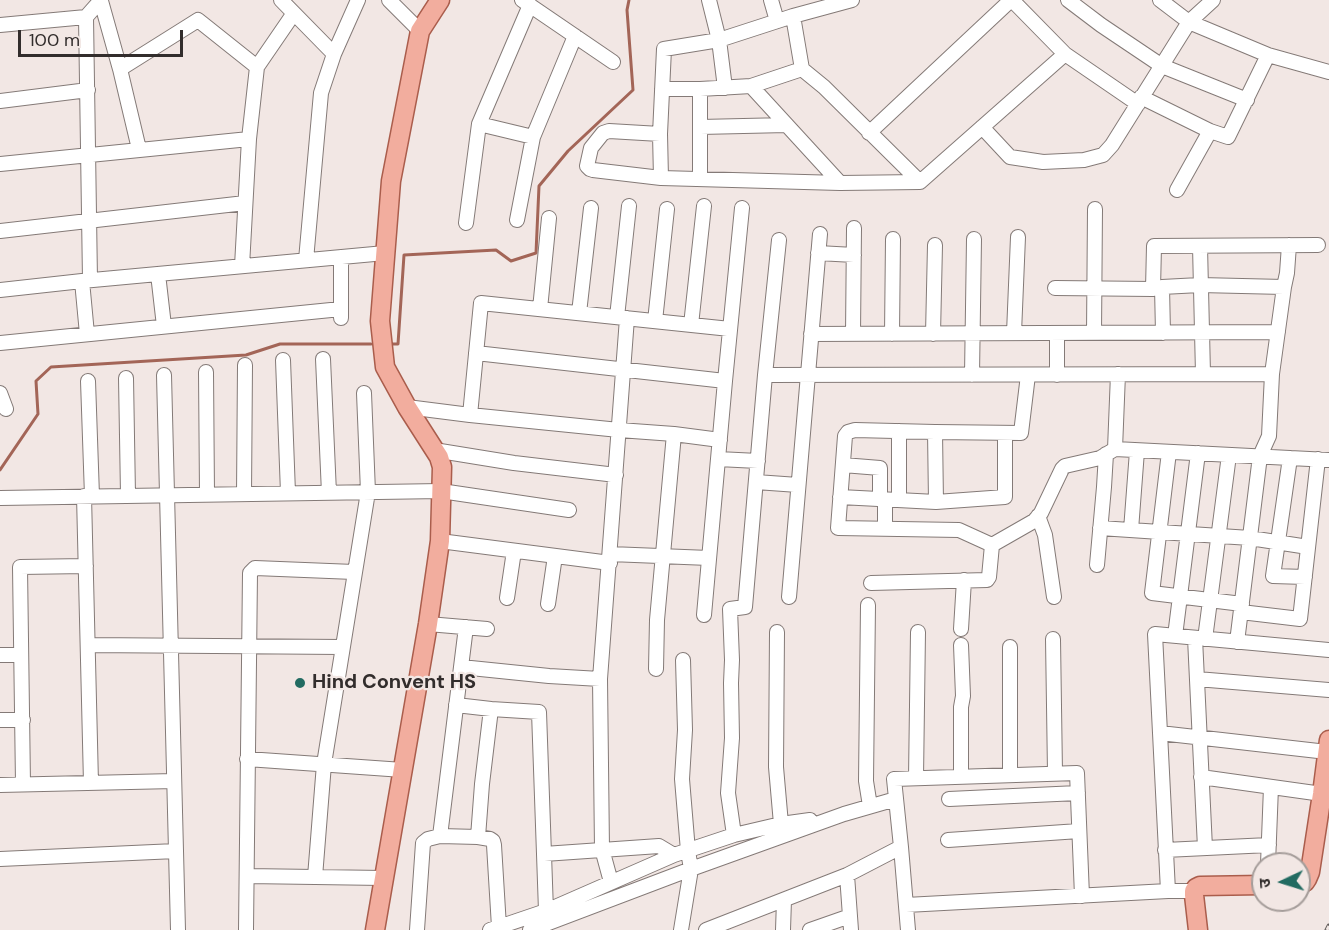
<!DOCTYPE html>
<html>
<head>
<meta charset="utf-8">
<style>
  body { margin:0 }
  #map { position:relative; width:1329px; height:930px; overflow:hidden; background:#f2e7e4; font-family:"DM Sans","Noto Sans Devanagari",sans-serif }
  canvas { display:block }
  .north { position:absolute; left:1251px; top:852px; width:60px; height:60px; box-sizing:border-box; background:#f2e7e4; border:2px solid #a59d9a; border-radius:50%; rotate:266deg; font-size:16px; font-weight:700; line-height:24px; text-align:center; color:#322d2c }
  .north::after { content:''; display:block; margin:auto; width:21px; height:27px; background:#226b61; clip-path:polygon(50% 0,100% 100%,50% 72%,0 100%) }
  .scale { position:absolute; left:18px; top:30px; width:165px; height:27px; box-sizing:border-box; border:3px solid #322d2c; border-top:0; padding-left:8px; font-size:18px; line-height:21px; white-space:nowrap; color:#322d2c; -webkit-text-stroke:4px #f2e7e4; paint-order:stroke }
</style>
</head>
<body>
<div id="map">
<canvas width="1329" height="930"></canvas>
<div class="north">उ</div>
<div class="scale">100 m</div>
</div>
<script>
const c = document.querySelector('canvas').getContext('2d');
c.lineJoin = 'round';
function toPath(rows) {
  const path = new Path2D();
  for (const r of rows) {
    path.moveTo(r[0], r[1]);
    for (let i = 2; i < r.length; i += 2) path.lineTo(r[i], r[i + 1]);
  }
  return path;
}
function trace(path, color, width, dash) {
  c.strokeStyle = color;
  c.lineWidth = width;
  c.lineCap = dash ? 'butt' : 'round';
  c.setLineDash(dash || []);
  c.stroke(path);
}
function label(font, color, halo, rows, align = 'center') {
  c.font = font + ' "DM Sans",sans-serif';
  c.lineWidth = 4.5;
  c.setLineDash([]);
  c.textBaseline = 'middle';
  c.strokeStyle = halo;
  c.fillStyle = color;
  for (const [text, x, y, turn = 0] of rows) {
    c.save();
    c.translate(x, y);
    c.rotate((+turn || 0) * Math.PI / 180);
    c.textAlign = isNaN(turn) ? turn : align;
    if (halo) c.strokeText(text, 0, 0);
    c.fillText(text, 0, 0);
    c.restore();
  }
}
const stream = toPath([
  [388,344,398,344,404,255,496,250,511,261,536,253,539,186,568,151,633,90,627,10,629,0],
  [0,470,38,414,36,381,51,367,246,355,280,344,371,344]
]);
const minor = toPath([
  [281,0,334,54],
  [389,0,420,31],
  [522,0,613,62],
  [709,0,719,40,725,88],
  [771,0,777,21],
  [1012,0,1065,54,1138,104],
  [1068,0,1101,25,1162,66,1247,100],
  [1160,0,1189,22,1268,55,1329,72],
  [101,1,120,69,139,149],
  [793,16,802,69],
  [0,25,86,17],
  [120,69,198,20,257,67],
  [751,86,840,183],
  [662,89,700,89,751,86,802,69,824,87,920,182],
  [700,89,700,179],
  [1141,97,1210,131,1228,137,1268,55],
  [0,101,88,90],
  [479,124,533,137],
  [700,127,787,125],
  [982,127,1010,157,1043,162,1084,160,1103,155,1112,145,1189,22,1213,0],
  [869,133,1011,0],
  [660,134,609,131,603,133,591,148,587,166,590,169,593,170,661,178,840,183,920,182,1065,54],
  [0,164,249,139],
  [661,178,660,134,664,49,719,40,793,16,852,0],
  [1177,190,1210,131],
  [517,220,533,137,575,36],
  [466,223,479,124,530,5],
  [0,231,245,203],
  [1200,246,1203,374],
  [818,253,854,255],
  [341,257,341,318],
  [306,260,321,93,334,54,358,0],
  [242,266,249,139,257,67,294,13],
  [158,274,164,326],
  [90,280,86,17,101,0],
  [82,281,87,334],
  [1162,287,1163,333],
  [1055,288,1153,289,1162,287,1200,285,1284,287],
  [1153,289,1154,246,1318,245],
  [0,290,82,281,385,253],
  [540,309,549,218],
  [579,313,591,208],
  [617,317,629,206],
  [655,321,667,209],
  [691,325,704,206],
  [1014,333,1018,237],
  [1057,333,1057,375],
  [1094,333,1095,209],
  [811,334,1278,332],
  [853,334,854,228],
  [892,334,893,239],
  [933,334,935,245],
  [0,343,341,309],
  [476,353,725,381],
  [323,359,329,493],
  [283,360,288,493],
  [206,372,207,494],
  [1118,374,1115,449,1329,460],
  [164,375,178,930],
  [765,375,1272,374],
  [972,375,974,239],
  [126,378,128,495],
  [88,381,92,496],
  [0,393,6,409],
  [407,407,470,415,619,430,674,434,720,440],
  [470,415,481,303,730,329],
  [899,431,899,500],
  [935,432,936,502],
  [434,450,514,463,616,475],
  [1169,452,1152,593,1242,604],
  [1290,458,1273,576,1305,577],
  [718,459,758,461],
  [843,465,880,468,880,499],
  [756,482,798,485],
  [244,494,245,365],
  [84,496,91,783],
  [840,497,936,502,1005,497,1005,433],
  [0,498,441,491,569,510],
  [885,499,885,528],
  [1038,516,1045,535,1054,597],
  [1100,528,1250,538,1308,547],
  [1131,530,1137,451],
  [440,541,610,563],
  [992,545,959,530,838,528,845,436,848,432,855,430,935,432,1021,433,1028,375],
  [610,554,709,558],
  [1097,565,1104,487,1106,454],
  [871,583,987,580,989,577,992,545,1034,521,1041,513,1062,469,1065,466,1100,458,1115,449],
  [789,597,820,234],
  [507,598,514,551],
  [548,604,555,556],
  [868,605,866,781,870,806],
  [1241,612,1300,619,1318,459],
  [704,615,725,381,742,208],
  [428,624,487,629],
  [961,629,964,580],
  [777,632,776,767,781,824],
  [1175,636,1198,453],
  [1195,638,1205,848],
  [1053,639,1055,773],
  [1205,639,1229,455],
  [1237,642,1260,456,1269,436,1272,374,1284,287,1287,273,1289,245],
  [88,645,342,647],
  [0,655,21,655],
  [461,667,466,627],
  [656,669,657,620,674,434],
  [1197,679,1329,690],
  [456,705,491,709,539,712,546,911],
  [0,720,23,720],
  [1160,733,1327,752],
  [247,759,403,770],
  [1010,775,1010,647],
  [961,777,961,707,963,696,961,645],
  [1201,777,1322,794],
  [916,778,918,632],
  [23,784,20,567,86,566],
  [0,785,174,781],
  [949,799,1078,793],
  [734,835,728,793,732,738,731,683,732,660,730,609,745,607,765,375,779,240],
  [440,836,478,837,490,839,493,841,494,845,499,927],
  [478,837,482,784,491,709],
  [948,840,1079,831],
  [1165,850,1269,845],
  [544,854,659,846,674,855],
  [0,859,176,851],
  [1268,864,1271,787],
  [847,875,851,930],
  [247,876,383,878],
  [315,877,324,764,368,492,364,393],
  [611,882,602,849,600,679,627,318],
  [1168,891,1155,634,1329,650],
  [906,905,1168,891,1194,891],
  [246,930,250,573,255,568,354,572],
  [417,930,423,843,428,839,440,836,461,667,549,676,600,679],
  [490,930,546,911,674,855,734,835,781,824,810,820],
  [530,930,691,869,844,814,896,799],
  [681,930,691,869,688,851,682,779,685,730,683,660],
  [706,930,847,875,901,847],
  [783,930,784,900],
  [810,930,850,916],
  [908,930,901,847,894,779,1077,773,1082,896]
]);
const major = toPath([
  [1299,883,1305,882,1307,879,1310,872,1322,794,1329,740],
  [375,930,428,624,440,541,442,467,439,457,407,407,385,367,380,321,391,181,420,31,440,0],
  [1198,930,1194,895,1194,891,1196,888,1200,886,1263,885]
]);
const rail = toPath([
  [1327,930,1329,926]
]);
const markers = [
  [300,683,6,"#226b61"]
];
const poiNames = [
  ["Hind Convent HS",312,683]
];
trace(stream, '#a36557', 3);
trace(minor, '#847a77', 16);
trace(major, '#aa5d4c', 21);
trace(minor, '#fff', 14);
trace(major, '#f2ad9e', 18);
trace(rail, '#615b59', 5);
trace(rail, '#f2e7e4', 3, [9]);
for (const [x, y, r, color] of markers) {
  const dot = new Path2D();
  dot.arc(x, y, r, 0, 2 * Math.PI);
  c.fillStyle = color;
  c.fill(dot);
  trace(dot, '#f2e7e4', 2);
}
label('bold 20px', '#322d2c', '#f2e7e4', poiNames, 'left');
</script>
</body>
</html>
